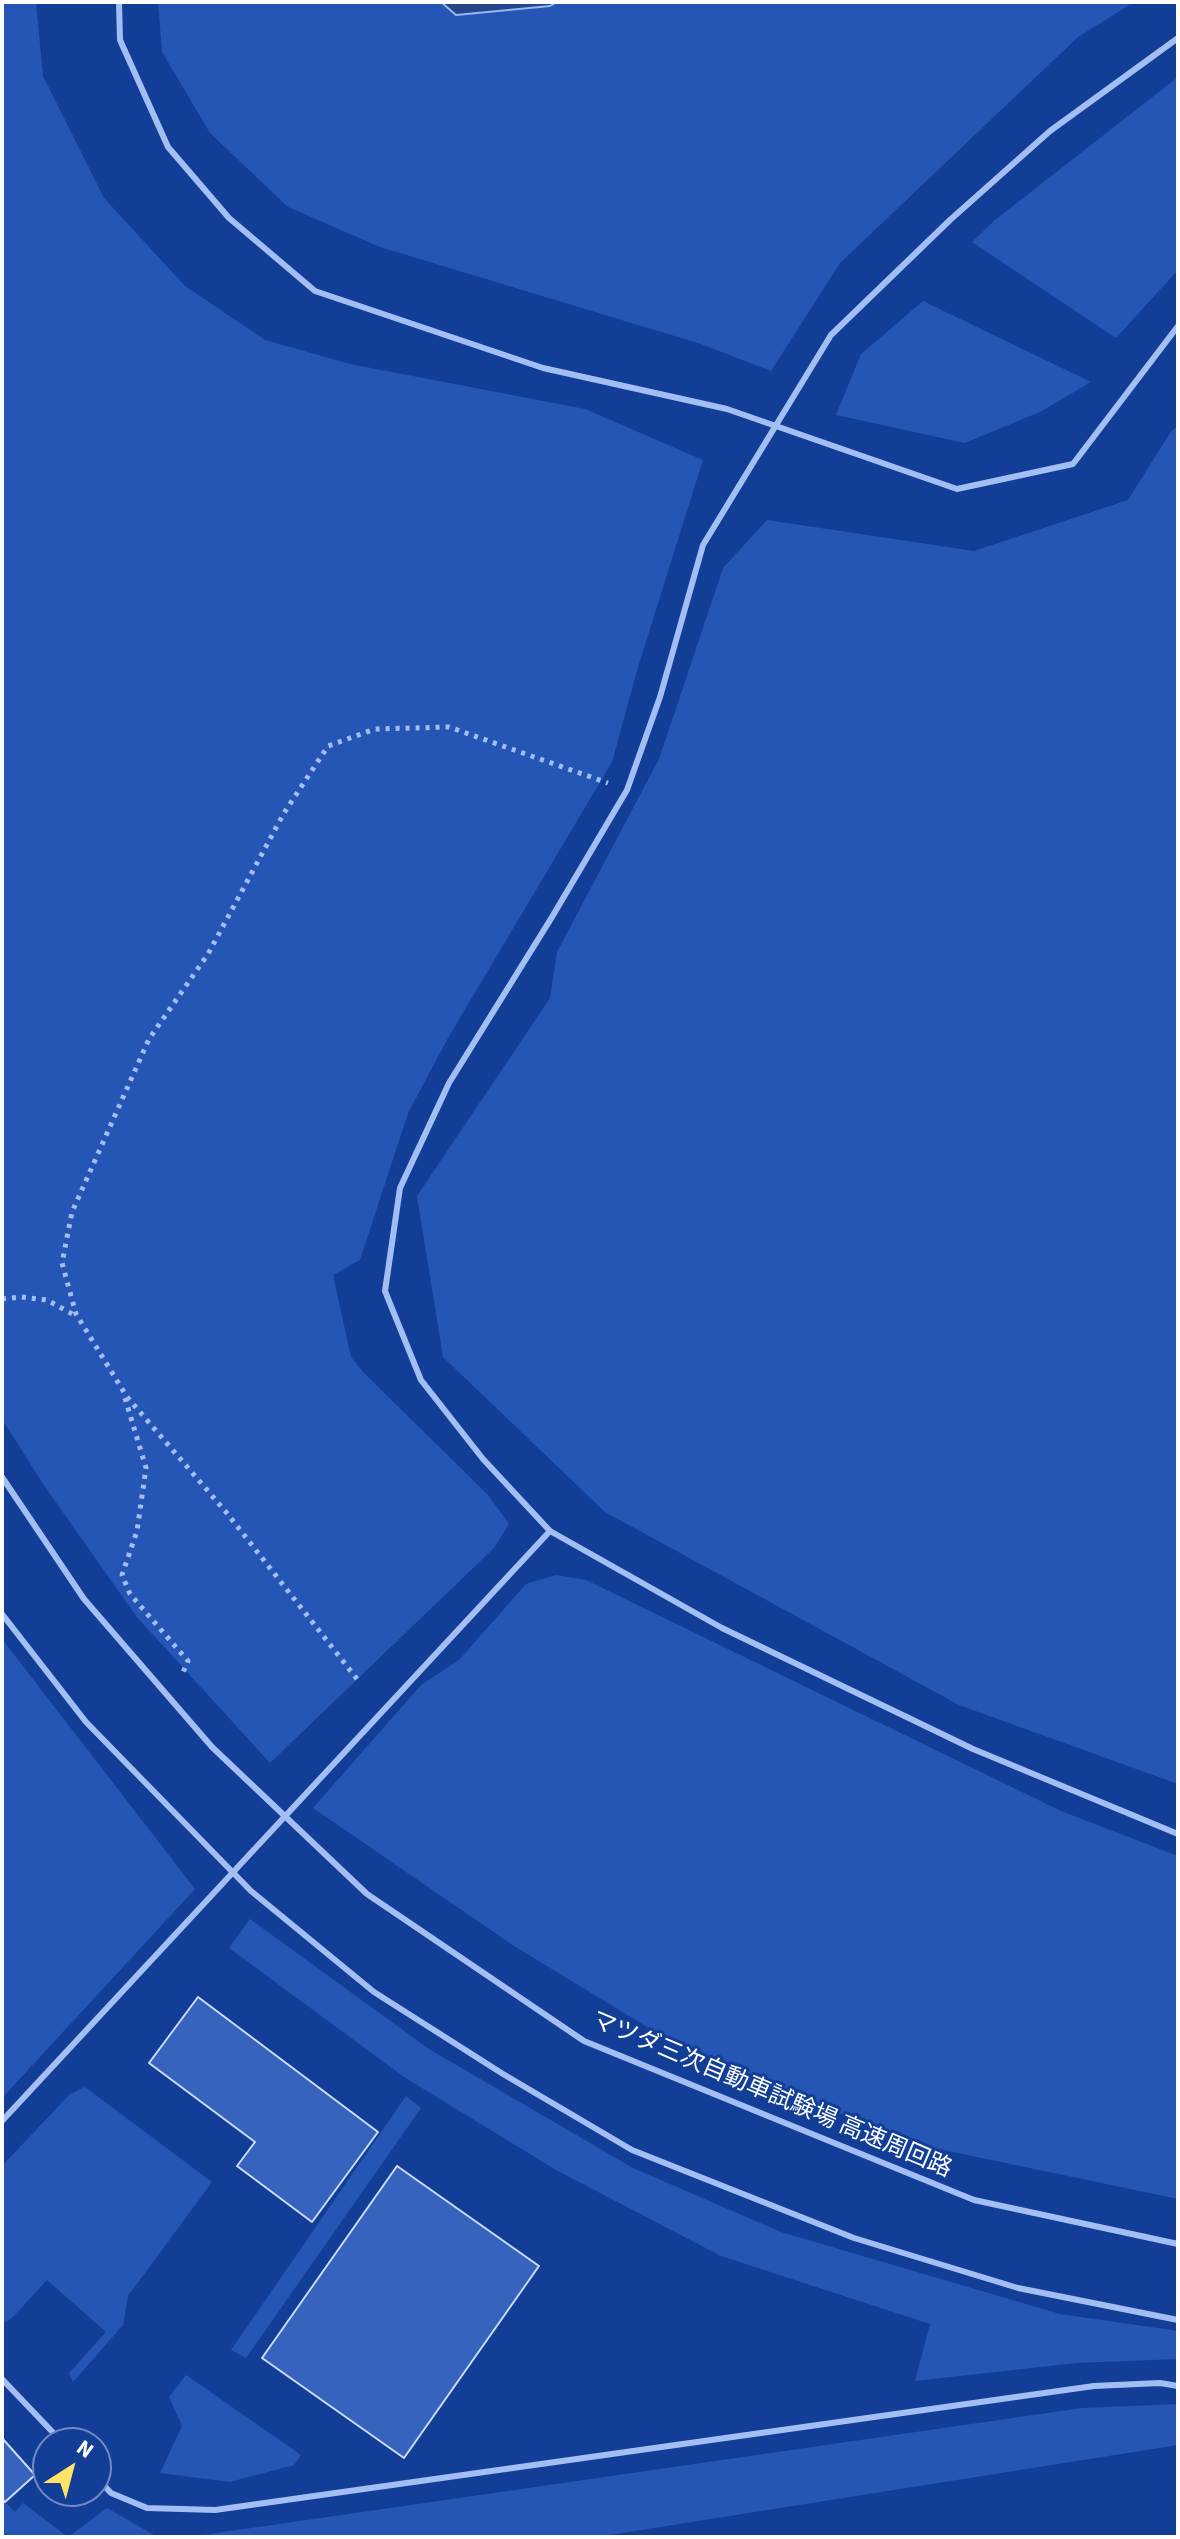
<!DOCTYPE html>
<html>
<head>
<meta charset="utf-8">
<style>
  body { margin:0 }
  #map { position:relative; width:1180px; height:2539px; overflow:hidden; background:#123e97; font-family:"Source Sans 3",sans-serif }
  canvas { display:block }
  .frame { position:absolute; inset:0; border:4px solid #fff; pointer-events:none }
  .north { position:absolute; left:32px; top:2427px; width:80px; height:80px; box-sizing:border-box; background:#123e97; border:2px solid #718bc1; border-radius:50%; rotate:36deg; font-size:22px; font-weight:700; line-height:32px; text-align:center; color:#fff }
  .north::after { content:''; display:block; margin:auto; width:28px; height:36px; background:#ffe365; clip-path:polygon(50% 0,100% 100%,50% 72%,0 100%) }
</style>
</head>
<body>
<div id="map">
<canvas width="1180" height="2539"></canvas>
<div class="frame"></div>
<div class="north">N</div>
</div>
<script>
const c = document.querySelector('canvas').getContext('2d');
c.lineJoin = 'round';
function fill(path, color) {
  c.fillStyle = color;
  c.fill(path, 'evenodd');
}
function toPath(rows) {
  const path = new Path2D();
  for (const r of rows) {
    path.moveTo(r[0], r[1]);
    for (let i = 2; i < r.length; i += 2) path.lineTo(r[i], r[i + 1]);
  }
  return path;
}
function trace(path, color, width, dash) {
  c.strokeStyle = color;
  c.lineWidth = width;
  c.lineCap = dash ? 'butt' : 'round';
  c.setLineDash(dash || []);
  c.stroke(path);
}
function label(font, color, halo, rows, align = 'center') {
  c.font = font + ' "Source Sans 3","Noto Sans JP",sans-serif';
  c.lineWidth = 6;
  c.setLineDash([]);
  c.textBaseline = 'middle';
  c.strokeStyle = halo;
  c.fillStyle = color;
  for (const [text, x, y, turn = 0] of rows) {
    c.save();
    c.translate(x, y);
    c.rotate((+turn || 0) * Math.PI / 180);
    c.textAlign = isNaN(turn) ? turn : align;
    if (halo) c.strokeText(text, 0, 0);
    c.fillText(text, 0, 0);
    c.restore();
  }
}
const green = toPath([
  [2,2,36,2,43,76,104,198,185,286,265,340,350,364,585,409,703,460,638,667,612,762,448,1038,408,1113,360,1260,333,1275,351,1357,363,1372,488,1495,509,1524,494,1548,270,1763,136,1616,43,1484,2,1419],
  [158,2,441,2,456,15,550,6,557,2,1134,2,1078,37,840,263,771,371,701,344,380,247,288,207,210,133,162,52],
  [1178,77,1178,270,1116,338,972,242,995,220],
  [923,301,1091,382,1040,412,965,443,836,415,861,354],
  [1178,425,1178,1784,959,1705,605,1512,443,1357,417,1196,550,998,557,952,659,759,723,568,767,520,974,551,1128,500,1170,433],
  [556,1575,586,1580,1061,1811,1178,1856,1178,2199,915,2144,690,2053,514,1946,313,1808,421,1685,459,1660,526,1584],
  [2,1639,195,1889,2,2098],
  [250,1919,429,2049,633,2168,781,2232,1060,2314,1178,2331,1178,2359,1076,2363,915,2381,930,2324,721,2256,556,2170,404,2077,229,1948],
  [85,2087,212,2182,128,2296,123,2325,73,2382,69,2373,106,2332,47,2280,11,2319,2,2323,2,2166,70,2094],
  [406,2096,421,2108,246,2358,231,2350],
  [186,2375,301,2455,294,2465,230,2482,160,2473,182,2426,169,2397],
  [1178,2404,1178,2445,597,2537,68,2537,107,2508,154,2535,196,2536,1082,2408],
  [2,2499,15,2512,23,2503,68,2537,15,2537,2,2533]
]);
const water = toPath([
  [441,2,557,2,550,6,456,15,441,2]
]);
const building = toPath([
  [198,1997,378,2132,312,2222,237,2166,255,2142,149,2063,198,1997],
  [397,2166,539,2266,404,2458,262,2358,397,2166],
  [2,2438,35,2475,5,2502,2,2499,2,2438]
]);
const path = toPath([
  [2,1299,21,1297,47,1300,76,1316],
  [125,1398,146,1468,137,1531,122,1575,130,1594,188,1661,181,1677],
  [357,1679,226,1512,127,1397,76,1314,62,1263,72,1212,149,1039,208,954,284,813,328,746,375,729,449,727,608,783]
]);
const lane = toPath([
  [119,2,120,40,168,147,229,218,315,291,543,368,727,409,957,489,1073,464,1178,326],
  [1178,38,1050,131,950,220,831,335,703,545,660,697,627,790,552,917,449,1083,400,1188,385,1291,421,1380,483,1459,550,1531,722,1628,973,1749,1178,1834],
  [2,1477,84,1599,212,1747,367,1894,584,2041,974,2200,1178,2244],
  [2,1614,86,1722,251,1891,374,1992,503,2074,632,2150,854,2238,1018,2288,1178,2320],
  [2,2121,550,1531],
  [2,2379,63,2443],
  [96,2477,111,2493,147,2508,215,2510,1094,2386,1160,2383,1178,2386]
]);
const streetNames = [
  ["マツダ三次自動車試験場 高速周回路",771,2096,23]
];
fill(green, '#2556b6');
fill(water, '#254589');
trace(water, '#95b7f6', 2);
fill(building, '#3663bd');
trace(building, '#cbdcfd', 2);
trace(path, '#a3bef3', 5, [4, 6]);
trace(lane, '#a3bef3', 6);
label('24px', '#fff', '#123e97', streetNames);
</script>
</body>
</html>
